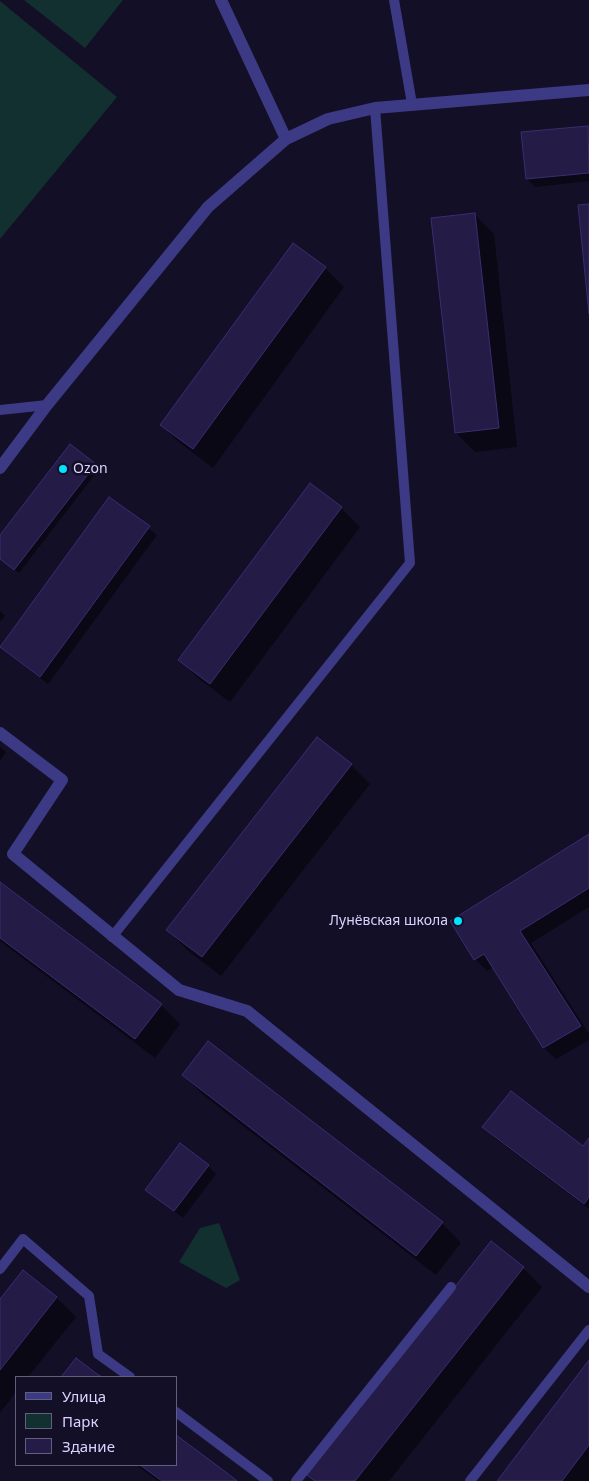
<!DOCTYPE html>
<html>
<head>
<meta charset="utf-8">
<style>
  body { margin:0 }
  #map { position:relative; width:589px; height:1481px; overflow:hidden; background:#130f26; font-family:"Noto Sans",sans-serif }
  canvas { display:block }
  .legend { position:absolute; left:15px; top:1376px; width:162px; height:90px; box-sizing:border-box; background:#130f26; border:1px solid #625e7d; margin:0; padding:6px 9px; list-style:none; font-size:15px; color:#d9d4ff }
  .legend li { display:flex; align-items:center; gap:10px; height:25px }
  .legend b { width:25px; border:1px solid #625e7d }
</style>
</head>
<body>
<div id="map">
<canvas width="589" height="1481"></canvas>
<ul class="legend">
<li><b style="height:6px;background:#3d3a85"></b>Улица</li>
<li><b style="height:14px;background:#12302f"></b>Парк</li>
<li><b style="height:14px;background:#241b47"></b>Здание</li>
</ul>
</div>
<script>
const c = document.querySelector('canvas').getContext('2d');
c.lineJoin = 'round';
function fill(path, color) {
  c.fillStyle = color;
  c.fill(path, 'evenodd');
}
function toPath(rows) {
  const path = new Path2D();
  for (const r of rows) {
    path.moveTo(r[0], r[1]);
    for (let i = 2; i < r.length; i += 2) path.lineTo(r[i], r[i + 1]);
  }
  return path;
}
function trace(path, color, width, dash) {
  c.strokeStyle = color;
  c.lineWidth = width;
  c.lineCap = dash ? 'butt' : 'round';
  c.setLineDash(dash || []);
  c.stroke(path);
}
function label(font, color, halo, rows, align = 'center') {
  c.font = font + ' "Noto Sans",sans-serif';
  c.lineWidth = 5;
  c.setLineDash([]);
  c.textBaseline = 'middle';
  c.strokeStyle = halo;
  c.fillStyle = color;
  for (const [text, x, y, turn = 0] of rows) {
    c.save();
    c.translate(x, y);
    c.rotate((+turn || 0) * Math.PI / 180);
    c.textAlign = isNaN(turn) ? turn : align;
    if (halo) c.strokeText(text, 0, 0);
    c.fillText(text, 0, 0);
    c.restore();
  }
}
const green = toPath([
  [24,0,123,0,85,48],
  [0,1,117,97,0,239],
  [219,1223,240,1280,226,1288,179,1262,200,1228]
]);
const shadow = toPath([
  [587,127,589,181,535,187,527,179],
  [475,215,494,234,517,447,475,452,456,433],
  [325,268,344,287,213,468,181,444,161,425],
  [95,465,99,469,19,573,0,558,0,537],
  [109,499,157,535,48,684,1,648],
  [341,508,360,527,230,702,199,679,180,660],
  [0,611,5,616,0,622],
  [0,747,6,752,0,761],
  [351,765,370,784,221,976,187,950,168,930],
  [589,836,589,907,531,943,589,1034,589,1040,556,1059,544,1048,494,967,487,971,475,959],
  [0,884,161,1005,180,1024,155,1058,0,941],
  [209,1043,442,1223,461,1243,436,1275,203,1095,184,1075],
  [484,1127,583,1148,589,1140,589,1209,496,1139],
  [208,1166,216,1174,183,1218,147,1190],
  [523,1268,542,1287,389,1481,315,1481,308,1475],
  [23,1271,57,1298,76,1317,28,1377,16,1377,16,1392,0,1413,0,1301],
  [589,1362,589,1481,498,1481],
  [136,1465,176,1465,235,1481,158,1481]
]);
const building = toPath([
  [588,126,589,173,526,179,521,132,588,126],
  [589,204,589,314,578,205,589,204],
  [475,213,499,428,455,433,431,218,475,213],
  [293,243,326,267,193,449,160,425,293,243],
  [70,444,96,464,14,570,0,559,0,535,70,444],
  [310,483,342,507,210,684,178,660,310,483],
  [109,497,150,526,40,677,0,647,109,497],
  [317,737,352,764,202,957,166,930,317,737],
  [589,834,589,888,520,931,581,1026,543,1048,484,954,474,960,450,921,589,834],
  [0,882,162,1004,135,1039,0,938,0,882],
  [208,1041,443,1222,416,1256,182,1075,208,1041],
  [511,1091,583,1146,589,1138,589,1197,584,1204,482,1127,511,1091],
  [180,1143,209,1165,174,1211,145,1190,180,1143],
  [491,1241,524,1267,355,1481,315,1481,307,1475,491,1241],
  [23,1270,57,1297,0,1370,0,1299,23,1270],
  [76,1358,97,1374,102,1377,61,1377,76,1358],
  [589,1360,589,1445,562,1481,497,1481,589,1360],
  [176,1435,227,1473,237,1481,162,1481,140,1465,176,1465,176,1435]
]);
const service = toPath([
  [394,0,412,104],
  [0,410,47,405],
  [112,937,410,563,375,108],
  [0,1269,23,1239,89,1296,98,1354,130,1377],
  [176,1412,268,1481],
  [296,1481,451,1287],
  [470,1481,589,1330]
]);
const minor = toPath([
  [221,0,286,139],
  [0,733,62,780,13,854,179,990,247,1011,589,1287]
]);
const tertiary = toPath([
  [0,468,47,405,208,207,286,139,328,119,375,108,589,90]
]);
const markers = [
  [63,469,5,"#00e5ff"],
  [458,921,5,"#00e5ff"]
];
const poiNames = [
  ["Ozon",73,469],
  ["Лунёвская школа",448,921,"right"]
];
fill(green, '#12302f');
fill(shadow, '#0007');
fill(building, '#241b47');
trace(building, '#3b2d73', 1);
trace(service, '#3d3a85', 10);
trace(minor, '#3d3a85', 12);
trace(tertiary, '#3d3a85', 12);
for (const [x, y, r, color] of markers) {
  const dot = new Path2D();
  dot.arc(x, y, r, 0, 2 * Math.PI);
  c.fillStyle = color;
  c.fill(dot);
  trace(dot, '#130f26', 2);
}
label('14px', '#d9d4ff', '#130f26', poiNames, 'left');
</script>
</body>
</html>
